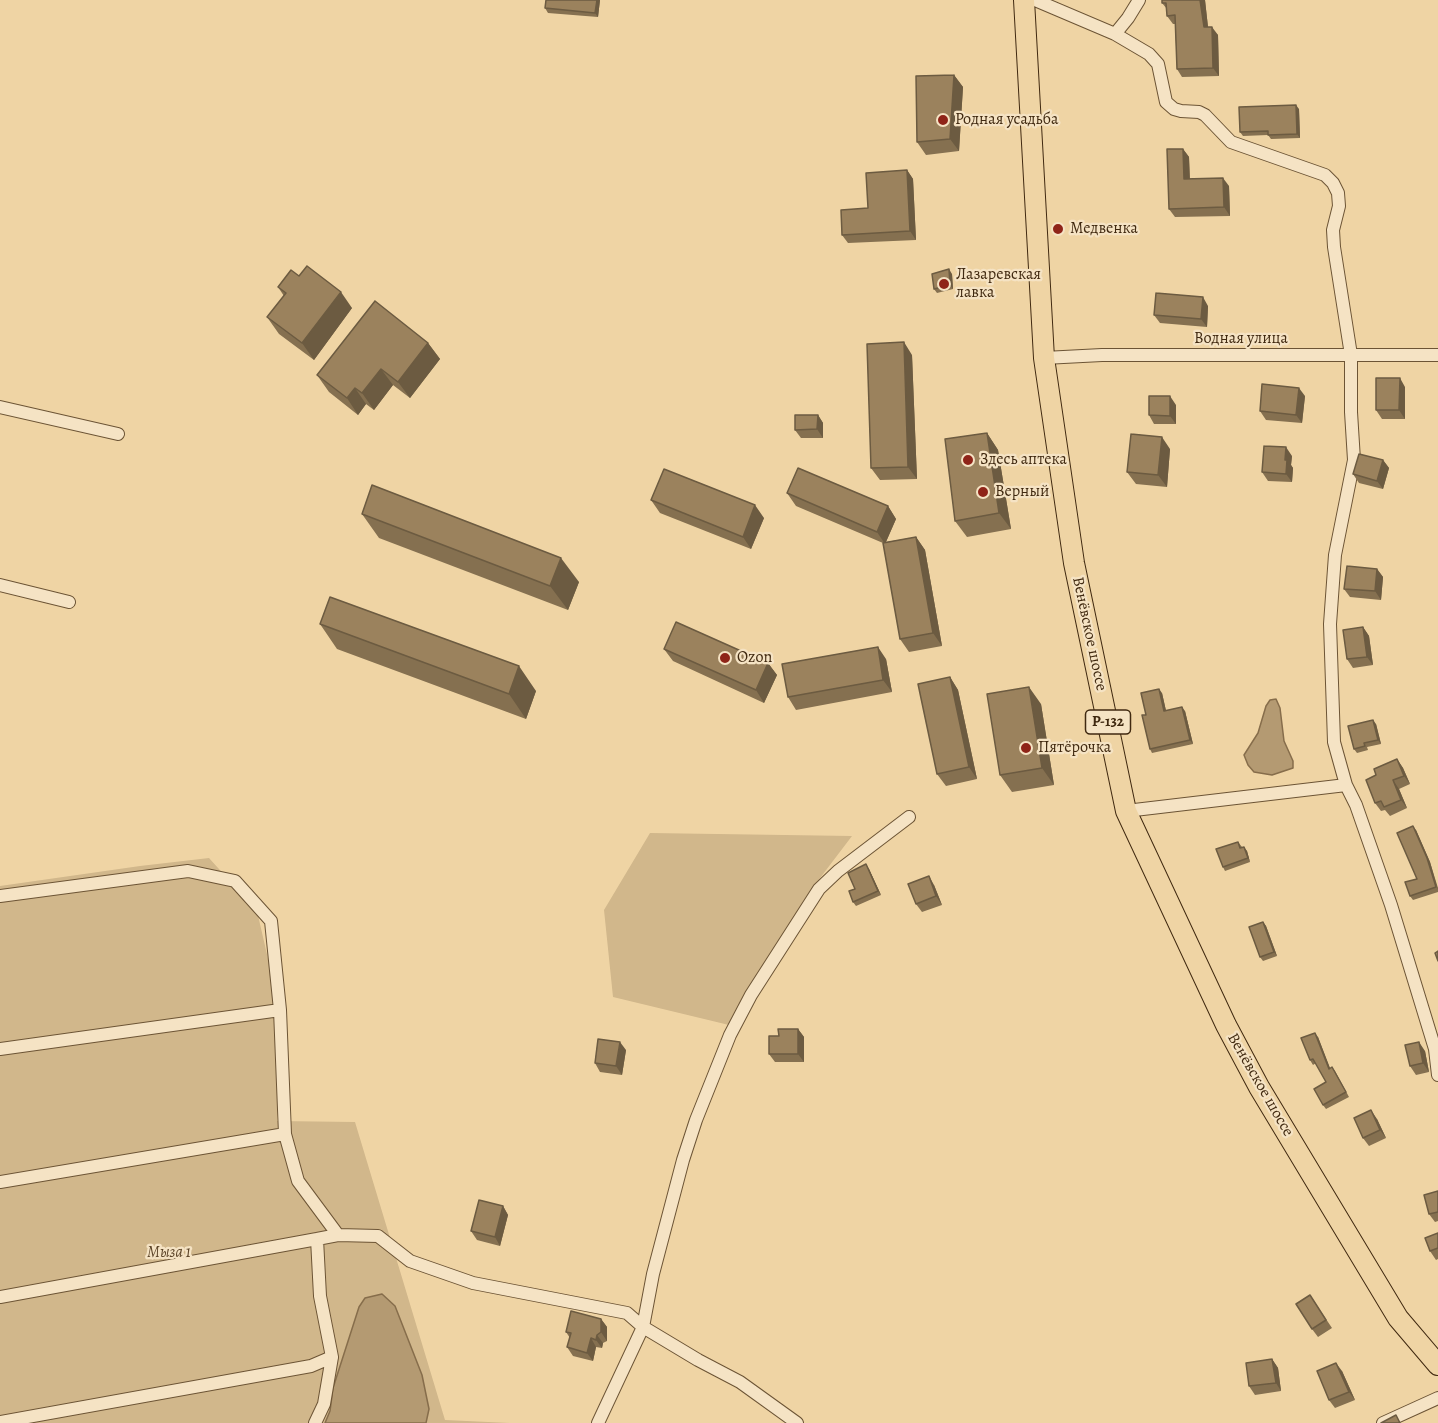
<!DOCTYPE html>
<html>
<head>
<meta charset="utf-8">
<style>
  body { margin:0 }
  canvas { display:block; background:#efd4a4 }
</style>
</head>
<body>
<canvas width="1438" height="1423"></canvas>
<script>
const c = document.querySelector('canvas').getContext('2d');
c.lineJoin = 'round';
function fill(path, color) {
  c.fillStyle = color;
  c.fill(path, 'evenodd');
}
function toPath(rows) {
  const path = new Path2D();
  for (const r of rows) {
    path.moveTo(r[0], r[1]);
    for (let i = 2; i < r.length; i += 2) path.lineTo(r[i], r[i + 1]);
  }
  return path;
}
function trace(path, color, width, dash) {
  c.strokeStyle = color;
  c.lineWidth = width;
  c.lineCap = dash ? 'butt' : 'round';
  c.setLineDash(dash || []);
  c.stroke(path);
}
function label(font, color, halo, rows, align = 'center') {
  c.font = font + ' Alegreya,serif';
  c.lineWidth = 4.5;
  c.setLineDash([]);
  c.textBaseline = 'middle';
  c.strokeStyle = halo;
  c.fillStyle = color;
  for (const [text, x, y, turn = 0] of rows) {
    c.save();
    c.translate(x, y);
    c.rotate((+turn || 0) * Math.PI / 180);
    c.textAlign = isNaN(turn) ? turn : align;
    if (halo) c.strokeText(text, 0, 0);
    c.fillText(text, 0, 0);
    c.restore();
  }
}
const green = toPath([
  [650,833,852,836,817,882,729,1025,613,997,604,910],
  [209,858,257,911,277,998,277,1121,355,1122,445,1420,510,1423,426,1423,429,1409,422,1375,395,1306,381,1295,365,1298,359,1307,333,1388,330,1411,325,1423,0,1423,0,886,140,866]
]);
const water = toPath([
  [1276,699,1280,708,1284,741,1293,761,1293,768,1272,775,1254,772,1248,765,1244,755,1258,733,1266,706,1270,700,1276,699],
  [382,1294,395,1306,422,1375,429,1409,426,1423,325,1423,330,1411,333,1388,359,1307,365,1298,382,1294]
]);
const minor = toPath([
  [1035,0,1115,34,1128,18,1139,0],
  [1115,34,1149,54,1158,64,1166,102,1174,109,1181,111,1199,112,1205,115,1231,142,1325,175,1333,183,1338,193,1339,206,1333,230,1334,247,1351,355,1351,412,1354,460,1335,555,1330,624,1334,742,1346,785,1356,805,1391,905,1435,1049,1438,1075],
  [1044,358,1102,355,1438,355],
  [0,407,118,434],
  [0,585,69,602],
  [1126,811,1346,785],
  [0,896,188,871,235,881,271,921,280,1010,285,1134,298,1181,338,1235,378,1236,410,1261,473,1283,627,1313,643,1327,698,1360,740,1382,797,1423],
  [0,1049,280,1010],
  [0,1182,285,1134],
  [0,1297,317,1239],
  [0,1422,311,1366,332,1357,320,1296,317,1239,338,1235],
  [315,1423,324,1404,332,1357],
  [598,1423,643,1327,653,1274,683,1160,696,1120,730,1035,751,995,819,889,838,871,909,817],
  [1383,1423,1438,1398]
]);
const primary = toPath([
  [1024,0,1044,358,1074,563,1126,811,1226,1025,1259,1087,1398,1318,1438,1365]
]);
const wall = toPath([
  [600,0,598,17,548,13,545,8],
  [1162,0,1205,0,1208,27,1218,35,1219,76,1182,77,1177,69,1175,24,1173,24,1167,16,1167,9,1162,3],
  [954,75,963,87,959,151,926,155,917,142],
  [1299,109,1300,138,1271,139,1268,135,1243,136,1240,132],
  [1183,149,1189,157,1190,179,1229,186,1230,216,1175,217,1169,209],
  [907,170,913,179,916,240,848,243,842,235,868,208],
  [952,274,953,289,937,293,934,289],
  [278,287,352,308,314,360,279,334,267,317,284,296],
  [1208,306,1207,327,1160,323,1154,315],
  [428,343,440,359,410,398,393,385,374,410,366,404,358,415,329,392,317,375],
  [912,355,917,479,880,480,871,468],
  [1405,387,1405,419,1382,419,1376,410],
  [1305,396,1302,423,1266,420,1260,411],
  [1176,405,1176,424,1154,424,1149,415],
  [818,415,823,423,823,438,801,438,795,430],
  [987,433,998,450,1011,529,967,537,955,521],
  [1170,449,1167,487,1136,484,1127,472],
  [1292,456,1291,465,1293,468,1292,482,1268,481,1262,472],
  [1383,460,1389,468,1383,489,1359,483,1353,474],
  [787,493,888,506,896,519,886,542,916,537,925,550,942,646,909,652,900,639,883,543,796,506],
  [651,500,764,518,751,549,660,513],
  [362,514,579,582,568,610,379,538],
  [1377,569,1383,577,1381,600,1350,597,1344,589],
  [320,624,536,691,526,719,337,649],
  [1363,627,1369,636,1373,665,1353,668,1347,659],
  [664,649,768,663,777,675,764,703,673,661],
  [886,659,892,692,796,710,788,697],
  [950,677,958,690,977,779,946,786,937,774],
  [1162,693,1166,711,1185,711,1193,744,1152,753,1150,749,1146,715],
  [1041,704,1054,785,1012,792,1000,775],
  [1376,724,1381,744,1367,747,1368,750,1357,753,1354,749],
  [1397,759,1403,768,1410,784,1399,789,1407,808,1390,816,1385,810,1381,811,1375,803,1376,775],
  [1416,830,1430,862,1438,888,1438,892,1413,900,1410,896,1417,879],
  [1238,842,1242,847,1247,851,1250,862,1225,871,1223,867],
  [869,869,881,895,856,906,853,902,855,889],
  [934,885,942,905,922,912,916,904],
  [1263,922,1266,926,1277,956,1263,961,1260,957],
  [798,1029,804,1037,804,1062,775,1062,769,1054,779,1036],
  [1318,1037,1330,1069,1332,1067,1335,1071,1349,1097,1326,1109,1323,1105,1326,1082,1316,1063,1313,1065,1310,1060],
  [626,1050,622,1075,600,1072,595,1063],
  [1425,1051,1429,1072,1416,1075,1410,1066],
  [1377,1119,1386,1138,1369,1146,1363,1138],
  [1438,1191,1438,1221,1435,1222,1429,1214],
  [503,1206,508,1215,500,1246,477,1240,471,1231],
  [1438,1233,1438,1259,1436,1260,1430,1251],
  [1310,1295,1332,1328,1318,1337,1312,1329],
  [601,1319,607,1327,607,1341,603,1343,602,1348,596,1347,593,1361,573,1356,567,1347,570,1338,566,1332],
  [1272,1359,1278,1368,1281,1391,1255,1395,1249,1386],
  [1342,1371,1355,1400,1335,1408,1329,1400]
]);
const shadedWall = toPath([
  [597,0,600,0,598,17,595,13],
  [1200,0,1205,0,1209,36,1204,27],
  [1212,27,1218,35,1219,76,1213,68],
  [954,75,963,87,959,151,950,139],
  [1296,105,1299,109,1300,138,1297,134],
  [1183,149,1189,157,1190,188,1184,179],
  [907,170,913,179,916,240,910,231],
  [1223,178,1229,186,1230,216,1224,207],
  [949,269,952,274,953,289,950,285],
  [341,292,352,308,314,360,302,343],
  [1203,297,1208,306,1207,327,1201,319],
  [904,342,912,355,917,479,908,467],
  [428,343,440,359,410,398,398,382],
  [381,369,393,385,374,410,362,393],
  [1400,378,1405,387,1405,419,1399,410],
  [355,388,366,404,358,415,347,398],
  [1299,388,1305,396,1302,423,1296,415],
  [1170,396,1176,405,1176,424,1170,416],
  [818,415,823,423,823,438,817,429],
  [987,433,998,450,1011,529,999,513],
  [1162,437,1170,449,1167,487,1158,475],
  [1286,447,1292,456,1291,465,1293,468,1292,482,1286,474,1285,460],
  [1383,460,1389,468,1383,489,1377,481],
  [755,505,764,518,751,549,743,537],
  [888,506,896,519,885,544,877,532],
  [916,537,925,550,942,646,933,633],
  [561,558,579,582,568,610,550,586],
  [1377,569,1383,577,1381,600,1375,591],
  [1363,627,1369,636,1373,665,1367,657],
  [878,647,886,659,892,692,883,680],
  [768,663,777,675,764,703,756,690],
  [519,666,536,691,526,719,509,694],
  [950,677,958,690,977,779,969,767],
  [1029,687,1041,704,1054,785,1042,768],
  [1159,689,1162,693,1167,715,1164,711],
  [1182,707,1185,711,1193,744,1190,740],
  [1373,720,1376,724,1381,744,1378,740],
  [1397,759,1403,768,1410,784,1404,776],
  [1393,780,1399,789,1407,808,1401,800],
  [1413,826,1416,830,1430,862,1438,890],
  [1244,847,1247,851,1250,862,1248,858],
  [866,864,869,869,881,895,878,891],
  [929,876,934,885,942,905,936,896],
  [1263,922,1266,926,1277,956,1274,952],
  [798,1029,804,1037,804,1062,798,1054],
  [1315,1033,1318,1037,1332,1073,1329,1069],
  [620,1042,626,1050,622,1075,616,1066],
  [1419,1042,1425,1051,1429,1072,1423,1063],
  [1371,1110,1377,1119,1386,1138,1380,1130],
  [503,1206,508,1215,500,1246,495,1237],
  [601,1319,607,1327,607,1341,601,1332],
  [597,1335,603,1343,602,1348,596,1340],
  [591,1338,596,1347,593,1361,587,1353],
  [1272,1359,1278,1368,1281,1391,1276,1383],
  [1336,1363,1342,1371,1355,1400,1349,1392]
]);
const building = toPath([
  [546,0,597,0,595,13,545,8,546,0],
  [1162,0,1200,0,1204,27,1212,27,1213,68,1177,69,1175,15,1167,16,1166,3,1162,3,1162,0],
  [954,75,950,139,917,142,916,76,954,75],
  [1296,105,1297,134,1268,135,1268,131,1240,132,1239,107,1296,105],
  [1167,149,1183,149,1184,179,1223,178,1224,207,1169,209,1167,149],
  [907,170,910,231,842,235,841,210,868,208,866,173,907,170],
  [307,266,341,292,302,343,267,317,286,293,278,287,291,270,299,276,307,266],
  [949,269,950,285,934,289,932,274,949,269],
  [1156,293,1203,297,1201,319,1154,315,1156,293],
  [375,301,428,343,398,382,381,369,362,393,355,388,347,398,317,375,375,301],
  [904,342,908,467,871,468,867,344,904,342],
  [1376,378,1400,378,1399,410,1376,410,1376,378],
  [1262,384,1299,388,1296,415,1260,411,1262,384],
  [1149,396,1170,396,1170,416,1149,415,1149,396],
  [795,415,818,415,817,429,795,430,795,415],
  [987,433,999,513,955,521,945,439,987,433],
  [1131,434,1162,437,1158,475,1127,472,1131,434],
  [1264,446,1286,447,1285,460,1287,460,1286,474,1262,472,1264,446],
  [1359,454,1383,460,1377,481,1353,474,1359,454],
  [798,468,888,506,877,532,787,493,798,468],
  [664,469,755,505,743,537,651,500,664,469],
  [372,485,561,558,550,586,362,514,372,485],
  [916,537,933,633,900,639,883,543,916,537],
  [1347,566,1377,569,1375,591,1344,589,1347,566],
  [330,597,519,666,509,694,320,624,330,597],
  [676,622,768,663,756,690,664,649,676,622],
  [1363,627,1367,657,1347,659,1343,630,1363,627],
  [878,647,883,680,788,697,782,664,878,647],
  [950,677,969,767,937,774,918,684,950,677],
  [1029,687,1042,768,1000,775,987,694,1029,687],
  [1159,689,1164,711,1182,707,1190,740,1150,749,1142,715,1146,715,1141,693,1159,689],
  [1373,720,1378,740,1364,743,1365,746,1354,749,1348,726,1373,720],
  [1397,759,1404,776,1393,780,1401,800,1384,807,1381,801,1375,803,1366,780,1376,775,1374,769,1397,759],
  [1413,826,1427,858,1436,887,1410,896,1405,882,1417,879,1397,833,1413,826],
  [1238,842,1240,848,1244,847,1248,858,1223,867,1216,849,1238,842],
  [866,864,878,891,853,902,849,891,855,889,848,873,866,864],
  [929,876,936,896,916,904,908,884,929,876],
  [1263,922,1274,952,1260,957,1249,927,1263,922],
  [1438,951,1438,961,1435,953,1438,951],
  [778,1029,798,1029,798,1054,769,1054,769,1036,779,1036,778,1029],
  [1315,1033,1329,1069,1332,1067,1346,1092,1323,1105,1314,1089,1326,1082,1313,1059,1310,1060,1301,1038,1315,1033],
  [598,1039,620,1042,616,1066,595,1063,598,1039],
  [1419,1042,1423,1063,1410,1066,1405,1045,1419,1042],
  [1371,1110,1380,1130,1363,1138,1354,1118,1371,1110],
  [1438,1191,1438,1212,1429,1214,1424,1195,1438,1191],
  [479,1200,503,1206,495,1237,471,1231,479,1200],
  [1438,1233,1438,1248,1430,1251,1425,1238,1438,1233],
  [1310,1295,1326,1320,1312,1329,1296,1304,1310,1295],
  [571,1311,601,1319,601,1332,597,1335,596,1340,591,1338,587,1353,567,1347,571,1333,566,1332,571,1311],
  [1272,1359,1276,1383,1249,1386,1246,1363,1272,1359],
  [1336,1363,1349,1392,1329,1400,1317,1371,1336,1363],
  [1396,1415,1400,1423,1381,1423,1396,1415]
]);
const markers = [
  [943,120,6,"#8f2418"],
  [1058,229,6,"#8f2418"],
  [944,284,6,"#8f2418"],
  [968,460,6,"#8f2418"],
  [983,492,6,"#8f2418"],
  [725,658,6,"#8f2418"],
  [1026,748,6,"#8f2418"]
];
const shields = [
  [1108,722,45]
];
const shieldNames = [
  ["Р-132",1108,722]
];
const poiNames = [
  ["Родная усадьба",955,120],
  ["Медвенка",1070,229],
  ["Лазаревская",956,275],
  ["лавка",956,293],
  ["Здесь аптека",980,460],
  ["Верный",995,492],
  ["Ozon",737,658],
  ["Пятёрочка",1038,748]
];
const streetNames = [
  ["Водная улица",1241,339],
  ["Венёвское шоссе",1089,634,78],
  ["Венёвское шоссе",1260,1085,60]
];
const parkNames = [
  ["Мыза 1",169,1253]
];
fill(green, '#d1b78b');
fill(water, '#b49a72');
trace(water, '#866d4b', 1.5);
trace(minor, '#6c5435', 14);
trace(primary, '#402910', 22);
trace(minor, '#f5e3c4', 12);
trace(primary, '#efd4a4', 20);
fill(wall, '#857050');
fill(shadedWall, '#6c5b41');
fill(building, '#9b825d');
trace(building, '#6c5b41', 1.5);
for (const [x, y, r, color] of markers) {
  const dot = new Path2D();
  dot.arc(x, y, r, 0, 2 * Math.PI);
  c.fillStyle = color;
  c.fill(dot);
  trace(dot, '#f5e3c4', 2);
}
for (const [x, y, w] of shields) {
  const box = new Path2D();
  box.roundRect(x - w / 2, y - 12, w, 24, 4.5);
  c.fillStyle = '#f5e3c4';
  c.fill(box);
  trace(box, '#402910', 1.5);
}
label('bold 15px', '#402910', null, shieldNames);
label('16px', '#402910', '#f5e3c4', poiNames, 'left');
label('16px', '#402910', '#f5e3c4', streetNames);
label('italic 16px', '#5d4529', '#f5e3c4', parkNames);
</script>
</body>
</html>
